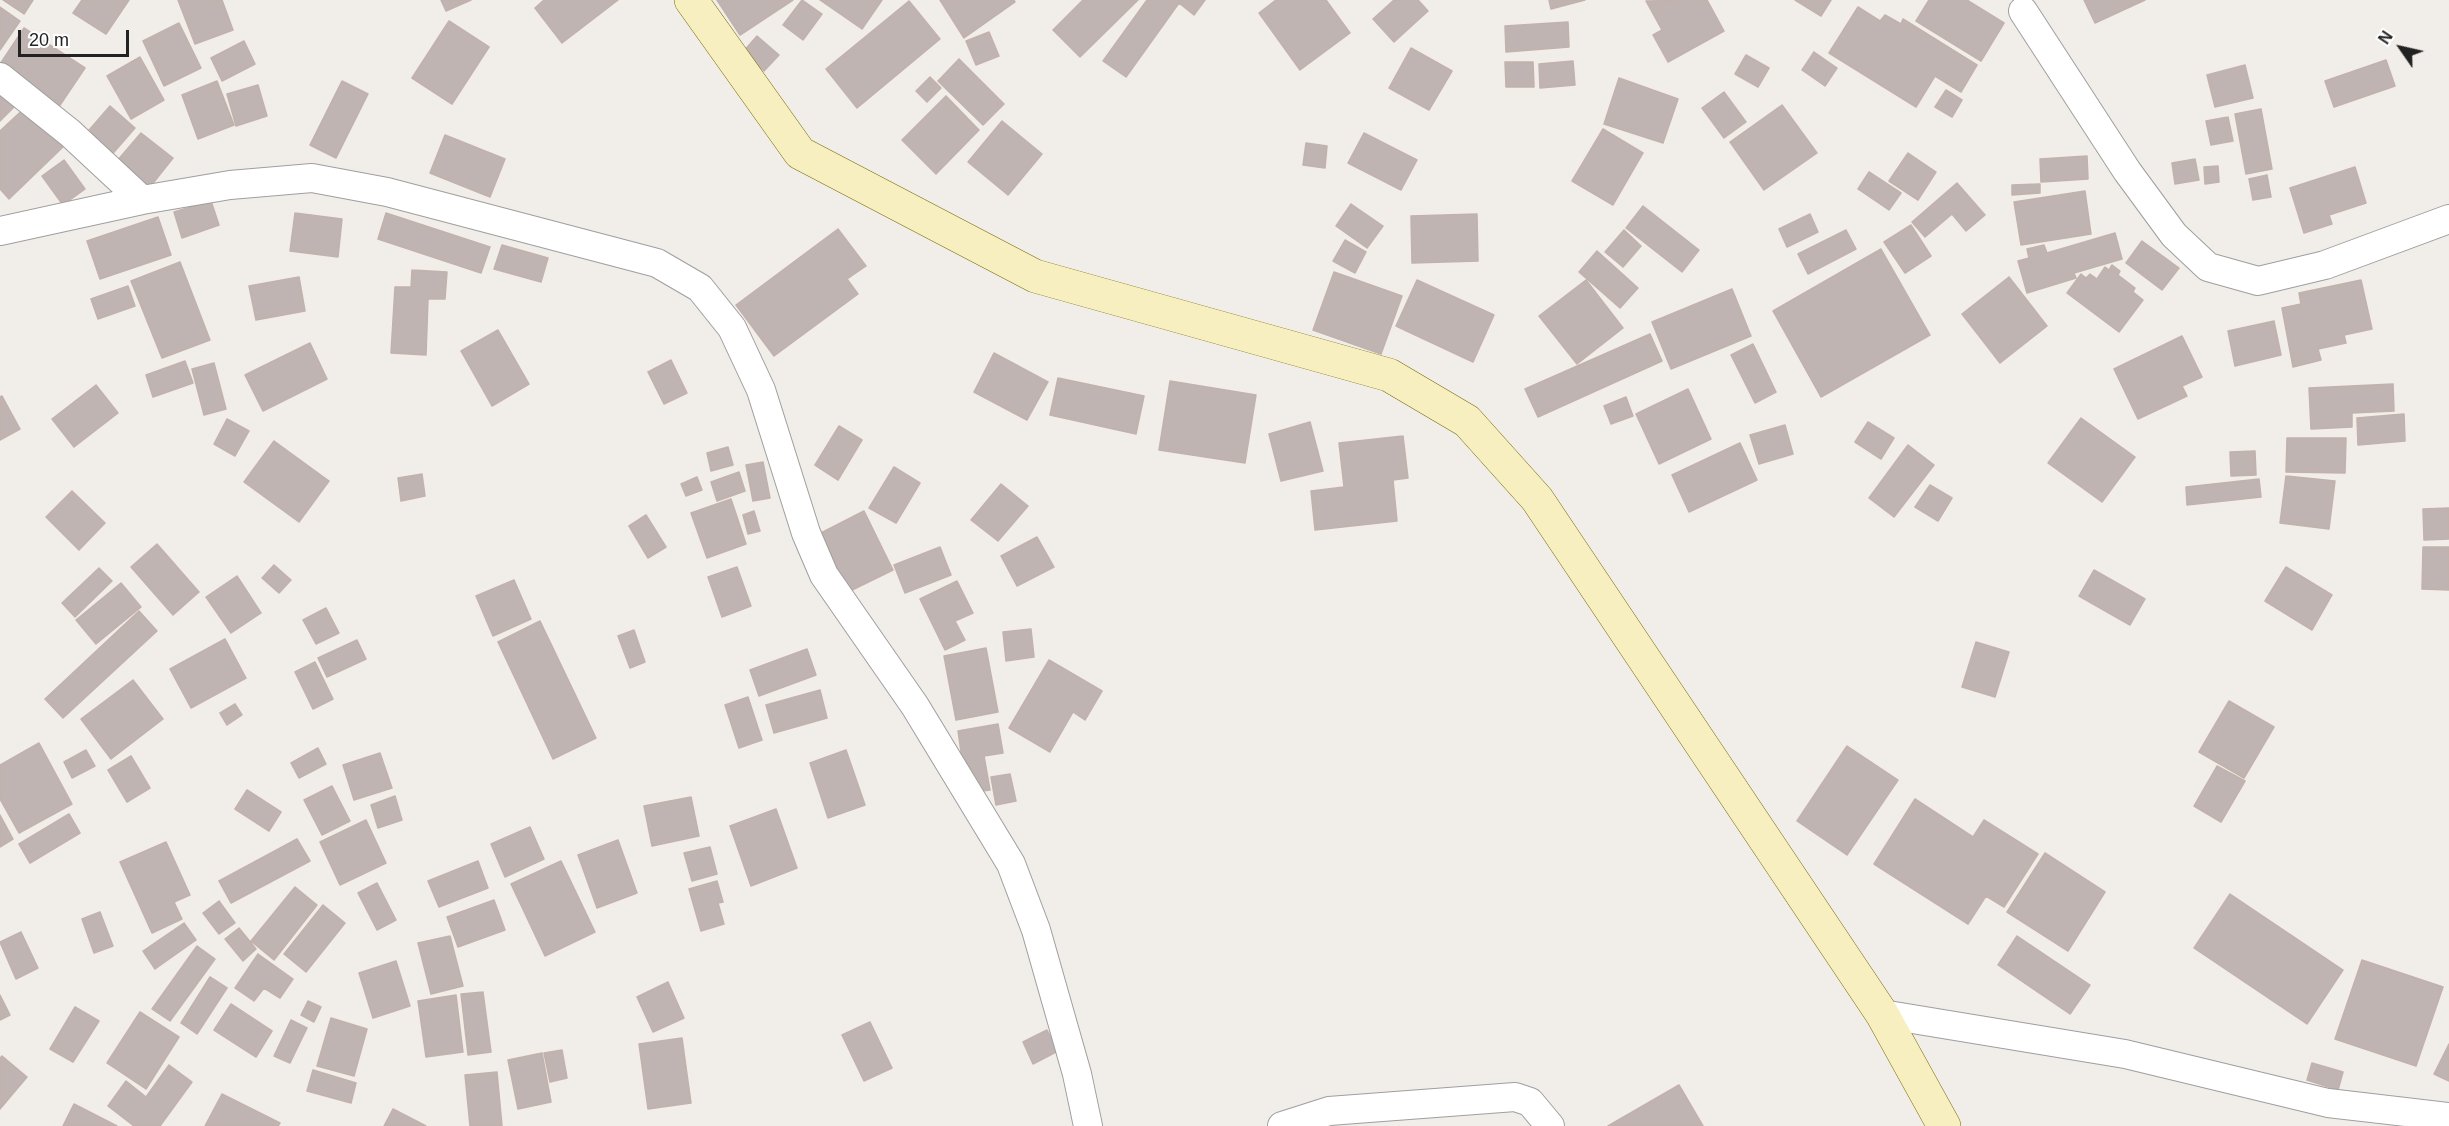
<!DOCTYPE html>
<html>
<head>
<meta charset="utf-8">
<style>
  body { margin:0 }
  #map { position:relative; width:2449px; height:1126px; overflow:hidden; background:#f1ede9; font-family:Helvetica,sans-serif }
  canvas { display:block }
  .north { position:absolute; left:2371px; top:18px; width:60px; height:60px; -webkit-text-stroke:4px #fff; paint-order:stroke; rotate:304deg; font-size:16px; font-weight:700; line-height:24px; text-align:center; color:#222 }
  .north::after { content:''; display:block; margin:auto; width:21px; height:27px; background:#222; clip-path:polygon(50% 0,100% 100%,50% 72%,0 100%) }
  .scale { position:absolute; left:18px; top:30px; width:111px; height:27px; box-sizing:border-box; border:3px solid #222; border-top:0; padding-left:8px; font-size:18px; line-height:21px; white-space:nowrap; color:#222; -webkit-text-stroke:4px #fff; paint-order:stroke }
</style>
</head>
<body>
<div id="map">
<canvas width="2449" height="1126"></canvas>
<div class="north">N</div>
<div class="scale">20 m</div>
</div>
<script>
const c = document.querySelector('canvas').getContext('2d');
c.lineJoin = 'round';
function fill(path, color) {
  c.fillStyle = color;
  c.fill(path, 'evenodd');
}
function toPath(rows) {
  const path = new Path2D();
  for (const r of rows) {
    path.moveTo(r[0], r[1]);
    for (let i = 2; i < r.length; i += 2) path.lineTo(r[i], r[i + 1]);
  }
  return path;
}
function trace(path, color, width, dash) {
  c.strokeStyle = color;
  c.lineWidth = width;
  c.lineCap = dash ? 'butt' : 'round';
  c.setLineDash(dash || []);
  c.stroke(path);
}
const building = toPath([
  [3,0,33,0,24,14,3,0],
  [82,0,129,0,106,34,73,13,82,0],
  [178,0,222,0,233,30,195,44,178,0],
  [441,0,471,0,446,11,441,0],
  [544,0,618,0,562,43,535,8,544,0],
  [717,0,793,0,740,35,717,0],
  [802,0,822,14,803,40,783,25,802,0],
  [820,0,882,0,862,29,820,0],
  [940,0,1014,0,1015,2,964,38,940,0],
  [1083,0,1138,0,1080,57,1053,30,1083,0],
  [1147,0,1205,0,1194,15,1179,3,1126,77,1103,61,1147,0],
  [1276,0,1326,0,1350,33,1300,70,1259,13,1276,0],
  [1394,0,1418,0,1428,11,1394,42,1373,19,1394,0],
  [1549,0,1585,0,1551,9,1549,0],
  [1707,0,1724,31,1668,62,1653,35,1662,30,1646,1,1707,0],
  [1795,0,1831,0,1821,16,1795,0],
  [1929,0,1967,0,2004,23,1981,61,1916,21,1929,0],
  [2084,0,2145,0,2095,23,2084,0],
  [909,1,940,39,857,108,826,69,909,1],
  [0,7,20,21,0,50,0,7],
  [1858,7,1880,21,1885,15,1901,24,1903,19,1977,65,1961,92,1935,76,1916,107,1829,53,1858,7],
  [449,21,489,47,452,104,412,78,449,21],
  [1568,22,1569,47,1506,52,1505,26,1568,22],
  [179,23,201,68,164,86,143,41,179,23],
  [24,28,85,68,56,111,0,64,24,28],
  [989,32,999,56,976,65,966,41,989,32],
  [757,36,779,55,764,71,743,52,757,36],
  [244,41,255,64,222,81,211,58,244,41],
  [1411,48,1452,71,1429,110,1389,88,1411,48],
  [1814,52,1837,68,1825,86,1802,70,1814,52],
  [1746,55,1769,68,1758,87,1735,74,1746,55],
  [140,57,164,100,131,119,107,76,140,57],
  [959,59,1004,104,983,125,938,81,959,59],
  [2386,60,2395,86,2334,107,2325,81,2386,60],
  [1573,61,1575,85,1540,88,1539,64,1573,61],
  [1505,62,1533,62,1534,87,1506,87,1505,62],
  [2245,65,2253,98,2215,107,2207,75,2245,65],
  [930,77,941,88,927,102,916,91,930,77],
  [1619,78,1678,99,1663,143,1604,124,1619,78],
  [217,81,234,125,198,139,182,95,217,81],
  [342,81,368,94,336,158,310,145,342,81],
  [258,85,267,116,236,126,227,94,258,85],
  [1946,90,1962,100,1952,117,1935,107,1946,90],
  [1724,92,1746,122,1724,138,1702,108,1724,92],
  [0,94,14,107,0,121,0,94],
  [946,96,979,130,936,174,902,140,946,96],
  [29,104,66,144,9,199,0,189,0,131,29,104],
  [1782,105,1817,153,1764,190,1730,142,1782,105],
  [110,106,135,128,108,159,83,137,110,106],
  [2261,109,2272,169,2246,174,2235,114,2261,109],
  [2228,117,2233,141,2211,145,2206,121,2228,117],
  [1002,121,1042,154,1008,195,968,162,1002,121],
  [1603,129,1643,153,1613,205,1572,181,1603,129],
  [141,133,173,158,150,187,117,161,141,133],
  [1364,133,1417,160,1401,190,1348,163,1364,133],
  [445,135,505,159,490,197,430,173,445,135],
  [1306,143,1327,146,1325,168,1303,165,1306,143],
  [1908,153,1936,172,1918,200,1889,181,1908,153],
  [2087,156,2088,179,2041,182,2040,159,2087,156],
  [2195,159,2199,180,2175,184,2172,163,2195,159],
  [64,160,85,189,63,205,42,176,64,160],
  [2218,166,2219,182,2205,184,2204,167,2218,166],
  [2355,167,2366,203,2329,215,2332,224,2304,233,2290,188,2355,167],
  [1869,172,1901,193,1889,210,1858,189,1869,172],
  [2267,175,2271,197,2253,200,2249,179,2267,175],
  [1957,183,1985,215,1966,231,1952,214,1925,237,1912,222,1957,183],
  [2040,184,2040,193,2012,195,2012,185,2040,184],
  [2085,191,2091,234,2021,245,2014,202,2085,191],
  [211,201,219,225,182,238,174,212,211,201],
  [1351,204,1383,226,1367,248,1336,226,1351,204],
  [1643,206,1699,250,1682,272,1626,228,1643,206],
  [295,213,342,219,338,257,290,251,295,213],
  [386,213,490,247,481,273,378,239,386,213],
  [1477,214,1478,261,1412,263,1411,216,1477,214],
  [1810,214,1818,232,1787,247,1779,229,1810,214],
  [158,217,171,255,100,279,87,241,158,217],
  [1911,225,1931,256,1905,273,1884,242,1911,225],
  [838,229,866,266,847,279,858,294,774,356,736,305,838,229],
  [1624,230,1641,246,1623,267,1605,252,1624,230],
  [1846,230,1856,249,1808,274,1798,254,1846,230],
  [2115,233,2122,259,2074,273,2076,278,2027,293,2018,261,2029,258,2027,249,2044,245,2047,253,2115,233],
  [1345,240,1366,252,1355,273,1333,261,1345,240],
  [2142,241,2179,268,2162,290,2126,263,2142,241],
  [502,245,548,258,541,282,494,269,502,245],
  [1881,249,1930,335,1821,397,1773,311,1881,249],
  [1597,251,1638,288,1620,308,1579,272,1597,251],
  [180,262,210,340,162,358,131,281,180,262],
  [2112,265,2120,271,2118,275,2135,288,2133,292,2143,300,2119,332,2067,293,2081,274,2086,278,2090,274,2097,279,2105,267,2109,270,2112,265],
  [412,270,447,272,445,299,428,299,426,355,391,353,395,287,411,287,412,270],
  [1334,272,1402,296,1381,354,1313,330,1334,272],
  [299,277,305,311,256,320,249,286,299,277],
  [2009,277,2047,326,2000,363,1962,314,2009,277],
  [1417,280,1494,315,1473,362,1396,326,1417,280],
  [1586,280,1623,328,1577,364,1539,316,1586,280],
  [2361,280,2372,329,2344,335,2346,343,2318,349,2321,360,2293,367,2282,308,2301,304,2299,293,2361,280],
  [128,286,135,306,98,319,91,299,128,286],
  [1732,289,1751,336,1671,369,1652,322,1732,289],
  [2274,321,2281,355,2235,366,2228,331,2274,321],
  [498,330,529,384,492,406,461,351,498,330],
  [1650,334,1662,361,1538,417,1525,389,1650,334],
  [2182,336,2202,377,2182,386,2187,396,2138,419,2114,369,2182,336],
  [310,343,327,379,263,411,245,375,310,343],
  [1753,344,1776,392,1755,403,1731,355,1753,344],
  [994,353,1048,382,1027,420,974,392,994,353],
  [671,360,687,393,664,404,648,372,671,360],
  [185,361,193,383,153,397,146,375,185,361],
  [214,363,226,409,204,415,192,369,214,363],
  [1058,378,1144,396,1136,434,1050,415,1058,378],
  [1170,381,1256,395,1245,463,1159,450,1170,381],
  [2393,384,2394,411,2352,413,2352,427,2311,429,2309,388,2393,384],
  [96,385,118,413,74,447,52,419,96,385],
  [1688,389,1711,439,1659,464,1636,414,1688,389],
  [2,396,20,429,0,440,0,397,2,396],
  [1626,397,1633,416,1611,424,1604,406,1626,397],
  [2404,414,2405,441,2358,445,2357,418,2404,414],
  [2081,418,2135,457,2102,502,2048,463,2081,418],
  [227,419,249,431,235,456,214,444,227,419],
  [1310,422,1323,471,1281,481,1269,434,1310,422],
  [1868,422,1894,438,1881,459,1855,442,1868,422],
  [1785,425,1793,454,1759,464,1750,435,1785,425],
  [839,426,862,440,838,480,815,465,839,426],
  [1403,436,1408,478,1393,480,1397,521,1315,530,1311,491,1344,487,1339,443,1403,436],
  [2287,438,2346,438,2345,473,2286,472,2287,438],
  [274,441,329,481,299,522,244,482,274,441],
  [1740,443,1757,480,1689,512,1672,475,1740,443],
  [1908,445,1934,465,1894,517,1869,498,1908,445],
  [728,447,733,465,711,471,707,453,728,447],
  [2255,451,2256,475,2231,476,2230,452,2255,451],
  [763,462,770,498,753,501,746,465,763,462],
  [894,467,920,483,896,523,869,508,894,467],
  [739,472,745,491,717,501,711,482,739,472],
  [422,474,425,496,401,501,398,478,422,474],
  [2286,476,2335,481,2329,529,2280,523,2286,476],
  [697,477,702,490,686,496,681,484,697,477],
  [2259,479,2261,497,2187,505,2186,487,2259,479],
  [1001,484,1028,506,998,541,971,520,1001,484],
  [1930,485,1952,498,1938,521,1915,507,1930,485],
  [72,491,105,523,79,550,46,517,72,491],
  [731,499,746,544,707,558,691,513,731,499],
  [2449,508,2449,539,2424,540,2423,509,2449,508],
  [754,511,760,531,748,534,743,515,754,511],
  [864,511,893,570,848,592,819,534,864,511],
  [646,515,666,547,648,558,629,526,646,515],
  [1037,537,1054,567,1017,586,1001,556,1037,537],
  [157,544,199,592,173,615,131,567,157,544],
  [940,547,951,575,905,593,894,565,940,547],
  [2423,547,2449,547,2449,590,2422,589,2423,547],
  [274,565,291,580,279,593,262,578,274,565],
  [737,567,751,606,722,617,708,577,737,567],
  [2286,567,2332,595,2312,630,2265,601,2286,567],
  [99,568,112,581,75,617,62,603,99,568],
  [2094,570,2145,599,2130,625,2079,596,2094,570],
  [237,576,261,613,231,633,206,597,237,576],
  [514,580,531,619,493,636,476,596,514,580],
  [957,581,973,613,955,621,965,640,945,650,920,599,957,581],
  [121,583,141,607,96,644,76,620,121,583],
  [326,608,339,633,316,644,303,620,326,608],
  [139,611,157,631,63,718,45,699,139,611],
  [540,621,596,738,553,759,498,642,540,621],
  [1031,629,1034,657,1006,661,1003,632,1031,629],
  [634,630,645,662,630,668,618,636,634,630],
  [225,639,246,678,191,708,170,669,225,639],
  [357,640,366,659,327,677,318,658,357,640],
  [1976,642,2009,652,1995,697,1962,687,1976,642],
  [986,648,998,712,956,720,944,656,986,648],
  [807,649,816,675,759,696,750,670,807,649],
  [1049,660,1102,691,1085,720,1073,712,1050,752,1009,728,1049,660],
  [315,662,333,699,313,709,295,672,315,662],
  [133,680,163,719,111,759,81,719,133,680],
  [820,690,827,718,774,733,766,705,820,690],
  [748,697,762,740,739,748,725,705,748,697],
  [2229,701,2274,727,2244,778,2199,752,2229,701],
  [235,704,242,715,227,725,220,713,235,704],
  [998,724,1003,753,984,756,990,790,967,793,958,731,998,724],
  [39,743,72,804,19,833,0,799,0,765,39,743],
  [1847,746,1898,780,1847,855,1797,821,1847,746],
  [318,748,326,764,299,778,291,763,318,748],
  [86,750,95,766,72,778,64,762,86,750],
  [846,750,865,805,828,818,810,763,846,750],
  [380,753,392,788,354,800,343,765,380,753],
  [131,756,150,788,127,802,108,770,131,756],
  [2217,766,2245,781,2221,822,2194,806,2217,766],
  [1010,774,1016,801,996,805,991,777,1010,774],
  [332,786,350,821,322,835,304,800,332,786],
  [247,790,281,812,269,831,235,809,247,790],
  [395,796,402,820,378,828,371,805,395,796],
  [691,797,699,836,652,846,644,806,691,797],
  [1915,799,1973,837,1984,820,2038,854,2004,907,1986,896,1968,924,1874,864,1915,799],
  [776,809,797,868,751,886,730,826,776,809],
  [69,814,80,833,30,863,19,844,69,814],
  [0,815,13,839,0,847,0,815],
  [366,820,386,863,340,885,320,842,366,820],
  [530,827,544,859,505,877,491,844,530,827],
  [297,839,310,861,231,903,219,881,297,839],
  [618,840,637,893,597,908,578,855,618,840],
  [166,842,190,895,174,902,182,919,152,933,120,862,166,842],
  [710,847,717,874,692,881,684,853,710,847],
  [2045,853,2105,892,2068,951,2007,912,2045,853],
  [478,861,488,888,439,907,428,881,478,861],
  [561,861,595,932,545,956,511,884,561,861],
  [717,881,723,902,718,903,724,924,701,931,689,889,717,881],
  [377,883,396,920,377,930,358,893,377,883],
  [295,887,317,905,274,960,251,941,295,887],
  [2230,894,2343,970,2307,1024,2194,948,2230,894],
  [494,900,505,930,458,947,447,917,494,900],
  [219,901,235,923,219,934,203,913,219,901],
  [323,905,345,923,306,972,284,954,323,905],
  [100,912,113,946,94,953,82,919,100,912],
  [184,923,196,940,155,969,143,951,184,923],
  [239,928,256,949,243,961,225,939,239,928],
  [21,932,38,968,16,979,0,942,21,932],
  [450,936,463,986,431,994,418,943,450,936],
  [2017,936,2090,985,2070,1014,1998,965,2017,936],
  [197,946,215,959,170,1021,152,1009,197,946],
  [258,954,293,979,280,998,264,988,254,1001,235,988,258,954],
  [2362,960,2443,987,2416,1066,2335,1039,2362,960],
  [396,961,410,1006,373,1018,359,973,396,961],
  [210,977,227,988,197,1034,181,1023,210,977],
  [668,982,684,1018,653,1032,637,997,668,982],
  [483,992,491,1052,468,1055,461,994,483,992],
  [0,995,10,1015,0,1020,0,995],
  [456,995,463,1052,426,1057,418,1001,456,995],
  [308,1001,321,1007,314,1022,301,1015,308,1001],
  [231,1004,272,1031,256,1057,214,1030,231,1004],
  [75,1007,99,1021,73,1062,50,1049,75,1007],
  [140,1012,179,1037,146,1089,107,1063,140,1012],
  [331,1018,367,1029,354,1076,317,1066,331,1018],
  [291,1020,307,1028,290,1063,274,1056,291,1020],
  [870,1022,892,1068,864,1081,842,1035,870,1022],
  [1047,1030,1058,1051,1033,1064,1023,1042,1047,1030],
  [682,1038,691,1103,648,1109,639,1044,682,1038],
  [2449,1044,2449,1081,2434,1074,2449,1044],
  [562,1050,567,1078,550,1082,544,1053,562,1050],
  [542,1053,551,1102,518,1109,508,1060,542,1053],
  [2,1056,27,1077,0,1109,0,1058,2,1056],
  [2312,1063,2343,1072,2338,1090,2307,1080,2312,1063],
  [169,1065,192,1082,160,1126,134,1126,108,1106,126,1081,146,1097,169,1065],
  [313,1070,356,1083,351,1103,307,1091,313,1070],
  [497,1072,502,1126,470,1126,465,1075,497,1072],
  [1679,1085,1703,1126,1608,1126,1679,1085],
  [222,1094,280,1123,278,1126,205,1126,222,1094],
  [74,1104,117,1126,63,1126,74,1104],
  [393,1109,426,1126,384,1126,393,1109]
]);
const street = toPath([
  [2023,11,2127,171,2174,235,2208,267,2258,281,2325,265,2449,219],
  [0,77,70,133,142,200],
  [0,231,142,200,230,185,312,178,387,192,657,263,700,288,732,328,761,390,806,533,824,575,915,706,1011,864,1036,930,1077,1074,1088,1126],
  [1882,1014,2125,1054,2328,1103,2449,1117],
  [1282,1126,1329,1111,1515,1097,1530,1102,1550,1126]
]);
const secondary = toPath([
  [691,0,800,153,1035,276,1389,375,1467,421,1537,499,1882,1014,1944,1126]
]);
fill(building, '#bfb4b2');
trace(building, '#c3b1ab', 1.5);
trace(street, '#9f9f9f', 30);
trace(secondary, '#786d09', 34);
trace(street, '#fff', 28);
trace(secondary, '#f8efc0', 33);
</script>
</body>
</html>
